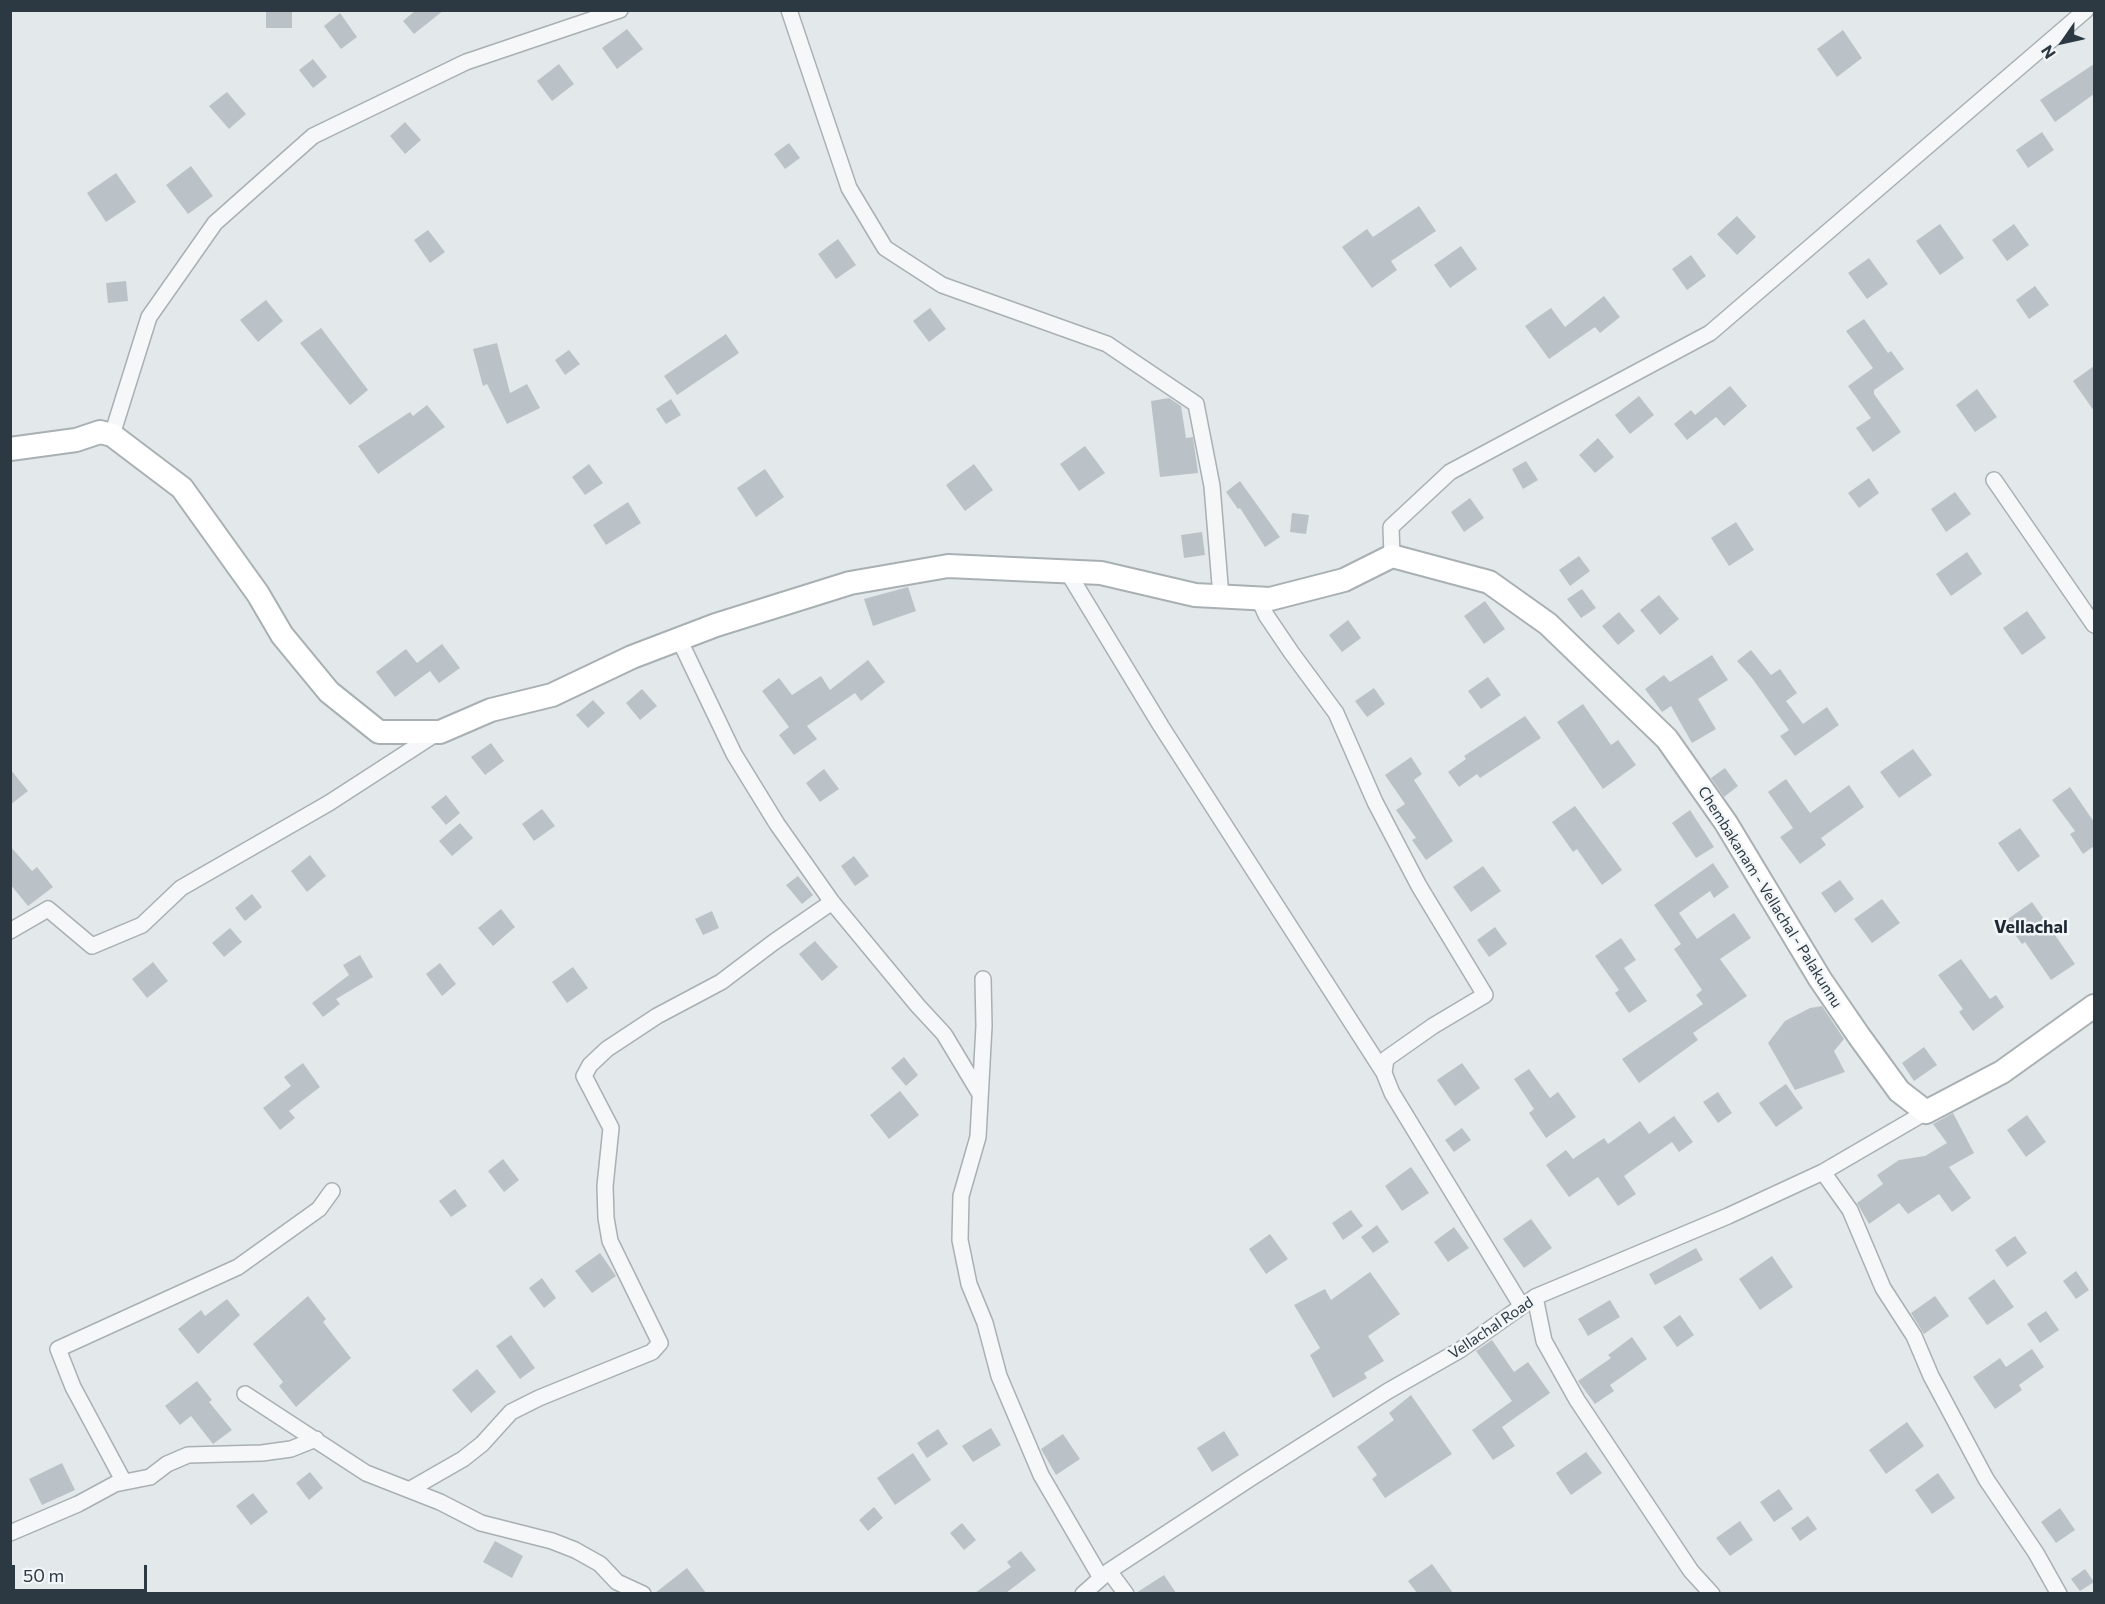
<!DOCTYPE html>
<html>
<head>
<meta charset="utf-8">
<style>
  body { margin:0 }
  #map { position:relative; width:2105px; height:1604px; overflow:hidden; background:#e3e8ea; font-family:Commissioner,sans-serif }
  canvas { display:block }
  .frame { position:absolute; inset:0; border:12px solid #2c3942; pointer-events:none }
  .north { position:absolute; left:2033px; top:12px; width:60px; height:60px; -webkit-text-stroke:4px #f3f6f8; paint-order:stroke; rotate:236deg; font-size:16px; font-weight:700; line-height:24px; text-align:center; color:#2c3942 }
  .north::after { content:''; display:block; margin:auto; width:21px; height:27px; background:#2c3942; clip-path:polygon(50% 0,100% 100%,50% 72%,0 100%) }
  .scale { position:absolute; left:12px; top:1565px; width:135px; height:27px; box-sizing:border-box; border:3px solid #2c3942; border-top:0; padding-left:8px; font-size:18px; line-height:21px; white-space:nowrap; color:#2c3942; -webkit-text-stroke:4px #f3f6f8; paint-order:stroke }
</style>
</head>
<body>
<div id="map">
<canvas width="2105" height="1604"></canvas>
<div class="frame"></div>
<div class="north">N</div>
<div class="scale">50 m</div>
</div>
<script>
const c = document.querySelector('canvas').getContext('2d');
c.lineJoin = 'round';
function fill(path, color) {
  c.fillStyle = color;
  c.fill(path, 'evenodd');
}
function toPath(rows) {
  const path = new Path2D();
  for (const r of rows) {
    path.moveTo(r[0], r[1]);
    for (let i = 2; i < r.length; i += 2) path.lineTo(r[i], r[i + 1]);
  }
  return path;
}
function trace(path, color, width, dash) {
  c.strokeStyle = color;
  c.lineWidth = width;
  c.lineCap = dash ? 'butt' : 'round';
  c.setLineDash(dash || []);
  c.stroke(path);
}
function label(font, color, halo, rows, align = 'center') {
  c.font = font + ' Commissioner,sans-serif';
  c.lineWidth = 5;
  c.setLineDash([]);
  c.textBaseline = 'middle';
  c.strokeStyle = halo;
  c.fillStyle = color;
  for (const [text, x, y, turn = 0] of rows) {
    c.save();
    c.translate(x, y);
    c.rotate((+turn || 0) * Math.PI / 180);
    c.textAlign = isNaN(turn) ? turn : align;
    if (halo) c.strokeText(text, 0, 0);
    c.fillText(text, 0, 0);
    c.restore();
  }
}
const building = toPath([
  [266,10,292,10,292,28,266,28],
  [416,10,444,10,414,34,403,21],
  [340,13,357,37,341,49,324,26],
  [627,29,643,49,617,69,602,48],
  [1843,30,1862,58,1837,77,1817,49],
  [313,59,327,77,313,88,299,70],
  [559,64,574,84,552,101,537,81],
  [2094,64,2094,94,2055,122,2040,100],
  [227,92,246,114,229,129,209,106],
  [405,122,421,140,405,154,390,136],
  [2042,132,2054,150,2028,168,2016,150],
  [789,143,800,158,785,169,774,154],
  [191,166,213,196,188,214,166,185],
  [116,173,136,202,106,222,87,193],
  [1419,206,1436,231,1391,261,1397,270,1372,288,1342,247,1367,229,1373,237],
  [1737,216,1756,237,1737,255,1717,234],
  [1940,224,1964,258,1940,275,1916,241],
  [2014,224,2029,245,2007,261,1992,240],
  [428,230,445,252,430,263,414,240],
  [838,239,856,265,836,279,818,254],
  [1461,246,1477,269,1450,288,1434,265],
  [1691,255,1706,276,1687,290,1672,269],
  [1869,258,1888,284,1867,299,1848,273],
  [126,281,128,301,108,303,106,283],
  [2035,286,2049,305,2029,319,2016,300],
  [1604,296,1620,317,1600,333,1595,327,1549,359,1525,326,1551,308,1565,327],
  [266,300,283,321,258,342,240,320],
  [930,308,946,329,929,342,913,321],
  [1864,319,1888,353,1891,351,1904,369,1874,390,1874,394,1901,432,1873,452,1856,428,1871,418,1848,386,1873,368,1846,331],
  [321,328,368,390,350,405,300,343],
  [726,334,739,353,677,395,664,376],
  [497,343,510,393,527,384,540,408,507,424,487,384,483,386,473,349],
  [569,350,580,364,565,375,555,360],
  [2094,366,2094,411,2073,381],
  [1730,386,1747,406,1724,426,1716,417,1687,440,1674,424,1691,410,1695,415],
  [1977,389,1997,417,1975,432,1956,405],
  [1639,396,1654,415,1630,434,1615,415],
  [1169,398,1181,406,1186,438,1193,437,1198,473,1160,477,1151,401],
  [671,399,681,415,666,424,656,409],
  [427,405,445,427,378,474,358,446,410,412,413,416],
  [1598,438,1614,457,1595,473,1579,455],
  [1085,446,1105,473,1079,491,1060,464],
  [1526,461,1538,480,1523,489,1512,469],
  [589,464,603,483,585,495,572,477],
  [974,464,993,490,965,511,946,485],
  [765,469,784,497,756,517,737,488],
  [1869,478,1879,493,1859,508,1848,493],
  [1240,481,1280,537,1265,547,1240,508,1238,509,1226,492],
  [1955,492,1971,514,1946,532,1931,509],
  [1470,498,1484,518,1464,532,1451,512],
  [628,502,641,523,606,545,593,525],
  [1292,513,1309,515,1306,534,1290,532],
  [1736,522,1754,550,1729,566,1711,538],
  [1202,532,1205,555,1184,558,1181,535],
  [1967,552,1982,574,1951,596,1936,574],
  [1579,556,1590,571,1570,586,1559,570],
  [908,587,916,611,873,626,864,599],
  [1582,589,1596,608,1581,618,1567,599],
  [1659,595,1679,619,1660,635,1640,610],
  [1485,601,1505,629,1484,644,1464,616],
  [2027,611,2046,638,2022,655,2003,628],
  [1619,612,1635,631,1618,645,1602,626],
  [1348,620,1361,638,1342,652,1329,635],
  [442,644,460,668,439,683,430,671,395,697,376,672,406,649,417,663],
  [1751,650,1771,675,1780,669,1797,693,1786,701,1803,724,1827,707,1839,725,1795,756,1780,736,1789,730,1752,678,1737,661],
  [1712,655,1728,680,1698,699,1716,729,1692,743,1671,706,1662,712,1645,689,1664,675,1670,682],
  [868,660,885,682,861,701,855,693,807,726,817,739,794,755,779,735,789,727,762,691,779,678,792,695,821,676,830,690],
  [1488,677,1501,695,1481,709,1468,691],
  [1374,688,1385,704,1367,717,1355,701],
  [642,689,657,706,640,720,626,703],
  [593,700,605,713,588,728,576,715],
  [1583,704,1611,745,1618,740,1636,765,1603,789,1557,722],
  [1525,716,1541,738,1480,778,1477,774,1459,787,1448,772,1466,759,1464,756],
  [491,743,504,761,485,775,471,757],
  [1913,749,1932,775,1899,798,1880,772],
  [1411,757,1422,774,1414,780,1453,841,1426,860,1412,840,1416,838,1396,810,1405,804,1385,775],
  [1725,768,1738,786,1724,797,1711,778],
  [10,769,28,791,10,805],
  [824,769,839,789,820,802,806,783],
  [1786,779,1810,813,1849,785,1864,807,1821,838,1826,845,1800,864,1780,837,1793,828,1768,792],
  [2070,787,2094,822,2094,846,2083,854,2070,834,2075,831,2052,800],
  [446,795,460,813,446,825,431,807],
  [1575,806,1622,870,1602,885,1577,849,1573,852,1552,822],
  [542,809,555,826,534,841,522,824],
  [1690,810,1714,847,1696,858,1672,823],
  [460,823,473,838,452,856,439,841],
  [2020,828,2040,856,2018,872,1998,843],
  [10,846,32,871,37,867,53,887,28,906,10,884],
  [310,855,326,876,307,892,291,871],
  [854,856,869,876,855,886,841,866],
  [1713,863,1729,887,1714,898,1710,891,1679,913,1697,939,1734,913,1751,938,1720,959,1747,996,1693,1033,1698,1040,1639,1083,1622,1059,1703,1004,1696,995,1702,990,1674,949,1681,944,1654,905],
  [1483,866,1501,891,1471,912,1453,887],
  [798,876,813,895,802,904,786,885],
  [1840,880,1854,899,1835,913,1821,893],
  [252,894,262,907,245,921,235,908],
  [1882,899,1900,923,1872,943,1854,919],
  [2032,902,2075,964,2051,980,2025,942,2022,944,2005,921],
  [501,909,515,927,493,946,478,928],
  [712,911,719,928,703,935,695,919],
  [1495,927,1507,944,1489,957,1477,940],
  [230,928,242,942,224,957,212,943],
  [1621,938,1636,960,1624,968,1647,1001,1629,1013,1615,993,1619,990,1595,956],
  [815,941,838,967,822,981,799,954],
  [360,955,373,977,336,999,340,1004,323,1017,312,1003,349,975,343,965],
  [1961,959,1990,999,1996,995,2004,1007,1973,1031,1959,1012,1963,1009,1938,975],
  [153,962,168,981,147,998,132,979],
  [440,963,456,984,442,996,426,974],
  [573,967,588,988,567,1003,552,982],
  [1822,1006,1844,1039,1834,1051,1845,1072,1795,1090,1768,1043,1785,1021,1810,1008],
  [1924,1047,1937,1065,1914,1081,1902,1063],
  [904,1057,918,1075,906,1086,891,1068],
  [303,1063,320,1087,289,1111,295,1118,280,1130,263,1108,291,1086,284,1077],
  [1462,1063,1480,1088,1455,1106,1437,1080],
  [1529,1069,1550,1098,1558,1092,1576,1117,1546,1138,1529,1113,1534,1109,1514,1079],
  [1786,1084,1803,1108,1776,1127,1759,1103],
  [900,1091,919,1115,889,1139,870,1115],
  [1718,1092,1732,1113,1718,1123,1703,1102],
  [1953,1113,1974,1153,1949,1167,1971,1198,1952,1212,1939,1194,1908,1214,1899,1203,1869,1224,1857,1203,1883,1184,1877,1175,1899,1160,1925,1156,1947,1143,1933,1124],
  [2027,1115,2046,1142,2026,1157,2007,1130],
  [1674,1116,1693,1142,1679,1152,1672,1142,1624,1176,1636,1194,1618,1206,1598,1177,1569,1197,1546,1165,1566,1150,1573,1159,1604,1138,1608,1144,1640,1121,1649,1134],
  [1462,1128,1471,1140,1454,1152,1445,1140],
  [503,1159,519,1180,504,1192,488,1171],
  [1411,1167,1429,1193,1402,1211,1385,1186],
  [455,1189,467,1206,451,1217,439,1201],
  [1351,1210,1363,1226,1343,1240,1332,1223],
  [1531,1219,1552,1248,1524,1268,1503,1239],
  [1377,1225,1389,1242,1373,1253,1361,1237],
  [1454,1227,1469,1248,1448,1262,1434,1242],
  [1270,1234,1288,1259,1266,1274,1249,1249],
  [2015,1236,2027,1253,2007,1267,1995,1250],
  [1696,1248,1703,1260,1655,1285,1649,1274],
  [600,1253,616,1276,592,1293,575,1271],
  [1772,1256,1793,1287,1760,1310,1739,1279],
  [2076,1271,2089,1290,2076,1299,2063,1281],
  [1370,1272,1400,1314,1368,1336,1384,1361,1364,1373,1367,1378,1333,1398,1310,1355,1320,1348,1294,1305,1325,1289,1331,1300],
  [542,1278,556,1298,544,1308,529,1288],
  [1994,1279,2014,1307,1987,1325,1968,1298],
  [308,1296,326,1319,323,1322,351,1358,296,1407,279,1386,283,1382,253,1344],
  [1935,1296,1949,1316,1924,1334,1911,1313],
  [227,1299,240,1315,198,1354,178,1329,201,1310,205,1316],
  [1610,1300,1620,1317,1588,1336,1578,1319],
  [2046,1311,2059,1330,2040,1343,2027,1324],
  [1680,1315,1694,1335,1677,1347,1663,1327],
  [511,1335,535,1368,520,1379,496,1346],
  [1632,1337,1647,1359,1610,1385,1614,1391,1595,1404,1578,1381,1611,1358,1608,1355],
  [1492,1340,1514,1372,1528,1362,1550,1393,1502,1427,1515,1446,1493,1460,1472,1430,1512,1401,1476,1351],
  [2032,1349,2044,1367,2019,1385,2022,1390,1995,1409,1973,1377,2000,1358,2006,1367],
  [477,1369,496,1392,471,1413,452,1390],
  [197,1381,212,1400,209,1402,232,1430,213,1444,191,1416,180,1425,165,1406],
  [1411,1395,1452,1454,1385,1498,1372,1479,1377,1475,1357,1447,1394,1420,1389,1413],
  [1907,1422,1924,1446,1886,1474,1869,1450],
  [991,1428,1001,1445,973,1462,962,1446],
  [938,1429,948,1444,927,1458,917,1443],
  [1224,1431,1239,1455,1212,1472,1197,1448],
  [1063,1434,1080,1459,1056,1475,1041,1449],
  [1586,1452,1602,1473,1571,1495,1556,1473],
  [913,1453,931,1480,895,1505,877,1478],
  [62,1463,75,1490,42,1505,29,1479],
  [310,1472,323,1488,309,1500,296,1483],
  [1938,1473,1955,1498,1932,1514,1915,1490],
  [1779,1489,1793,1509,1774,1522,1760,1502],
  [253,1493,268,1512,251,1525,236,1506],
  [874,1507,883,1518,868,1531,859,1520],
  [2060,1508,2075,1530,2056,1543,2041,1522],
  [1808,1516,1817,1529,1800,1541,1791,1528],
  [1740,1521,1753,1540,1730,1556,1716,1538],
  [962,1523,976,1540,964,1550,950,1533],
  [495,1541,523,1556,512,1578,483,1562],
  [1021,1551,1036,1570,1006,1593,975,1593,1011,1567,1007,1562],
  [1432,1564,1453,1593,1417,1593,1408,1581],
  [687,1568,706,1593,655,1593],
  [2085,1569,2094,1582,2080,1591,2071,1579],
  [1164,1575,1176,1593,1136,1593]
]);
const minor = toPath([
  [789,10,849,188,885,248,942,285,1107,344,1196,404,1212,486,1221,597],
  [112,435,149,317,215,223,313,136,466,62,620,10],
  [1994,480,2094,625],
  [1392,556,1391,527,1450,472,1710,333,2086,10],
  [1067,571,1161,726,1384,1073],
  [1259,599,1266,615,1291,652,1336,713,1375,802,1419,886,1485,995,1433,1026,1386,1059,1384,1073,1392,1093,1521,1305],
  [679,639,734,754,777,824,832,902,918,1006,944,1034,980,1094],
  [10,931,48,909,92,946,142,925,181,888,329,803,437,733],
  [983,979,984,1026,978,1137,961,1196,960,1240,969,1284,985,1323,999,1376,1041,1475,1101,1578],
  [1823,1172,1850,1210,1883,1288,1914,1336,1931,1376,1986,1479,2036,1553,2059,1594],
  [1535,1297,1544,1341,1577,1400,1691,1571,1712,1594],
  [245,1394,366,1473,440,1502,481,1523,552,1541,575,1550,600,1564,617,1582,643,1594],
  [124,1482,73,1387,58,1349,238,1267,319,1209,332,1191],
  [409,1490,463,1459,482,1444,511,1412,539,1398,652,1352,660,1343,610,1241,606,1218,605,1186,611,1128,584,1076,590,1065,607,1049,657,1016,721,982,774,942,832,902],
  [10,1533,78,1504,115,1484,150,1477,167,1464,188,1455,262,1453,291,1449,316,1439],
  [1109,1571,1126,1594],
  [1083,1594,1109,1571,1251,1478,1388,1391,1460,1350,1535,1297,1728,1216,1823,1172,1926,1112]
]);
const secondary = toPath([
  [10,449,76,440,100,432,112,435,182,488,258,594,282,635,329,692,379,732,440,732,491,710,552,695,632,657,716,625,850,583,948,566,1101,573,1195,595,1270,599,1344,580,1392,556,1489,582,1548,624,1667,739,1726,823,1820,979,1859,1036,1899,1091,1926,1112,2002,1072,2094,1006]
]);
const streetNames = [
  ["Chembakanam - Vellachal - Palakunnu",1770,897,58],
  ["Vellachal Road",1491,1328,-34]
];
const quarterNames = [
  ["Vellachal",2031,927]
];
fill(building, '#bbc2c7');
trace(minor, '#a8b0b4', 18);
trace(secondary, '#a8b0b4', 26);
trace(minor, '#f6f7f9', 15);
trace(secondary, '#fff', 22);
label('15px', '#2c3942', '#f3f6f8', streetNames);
label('bold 18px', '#1e2933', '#f3f6f8', quarterNames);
</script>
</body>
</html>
